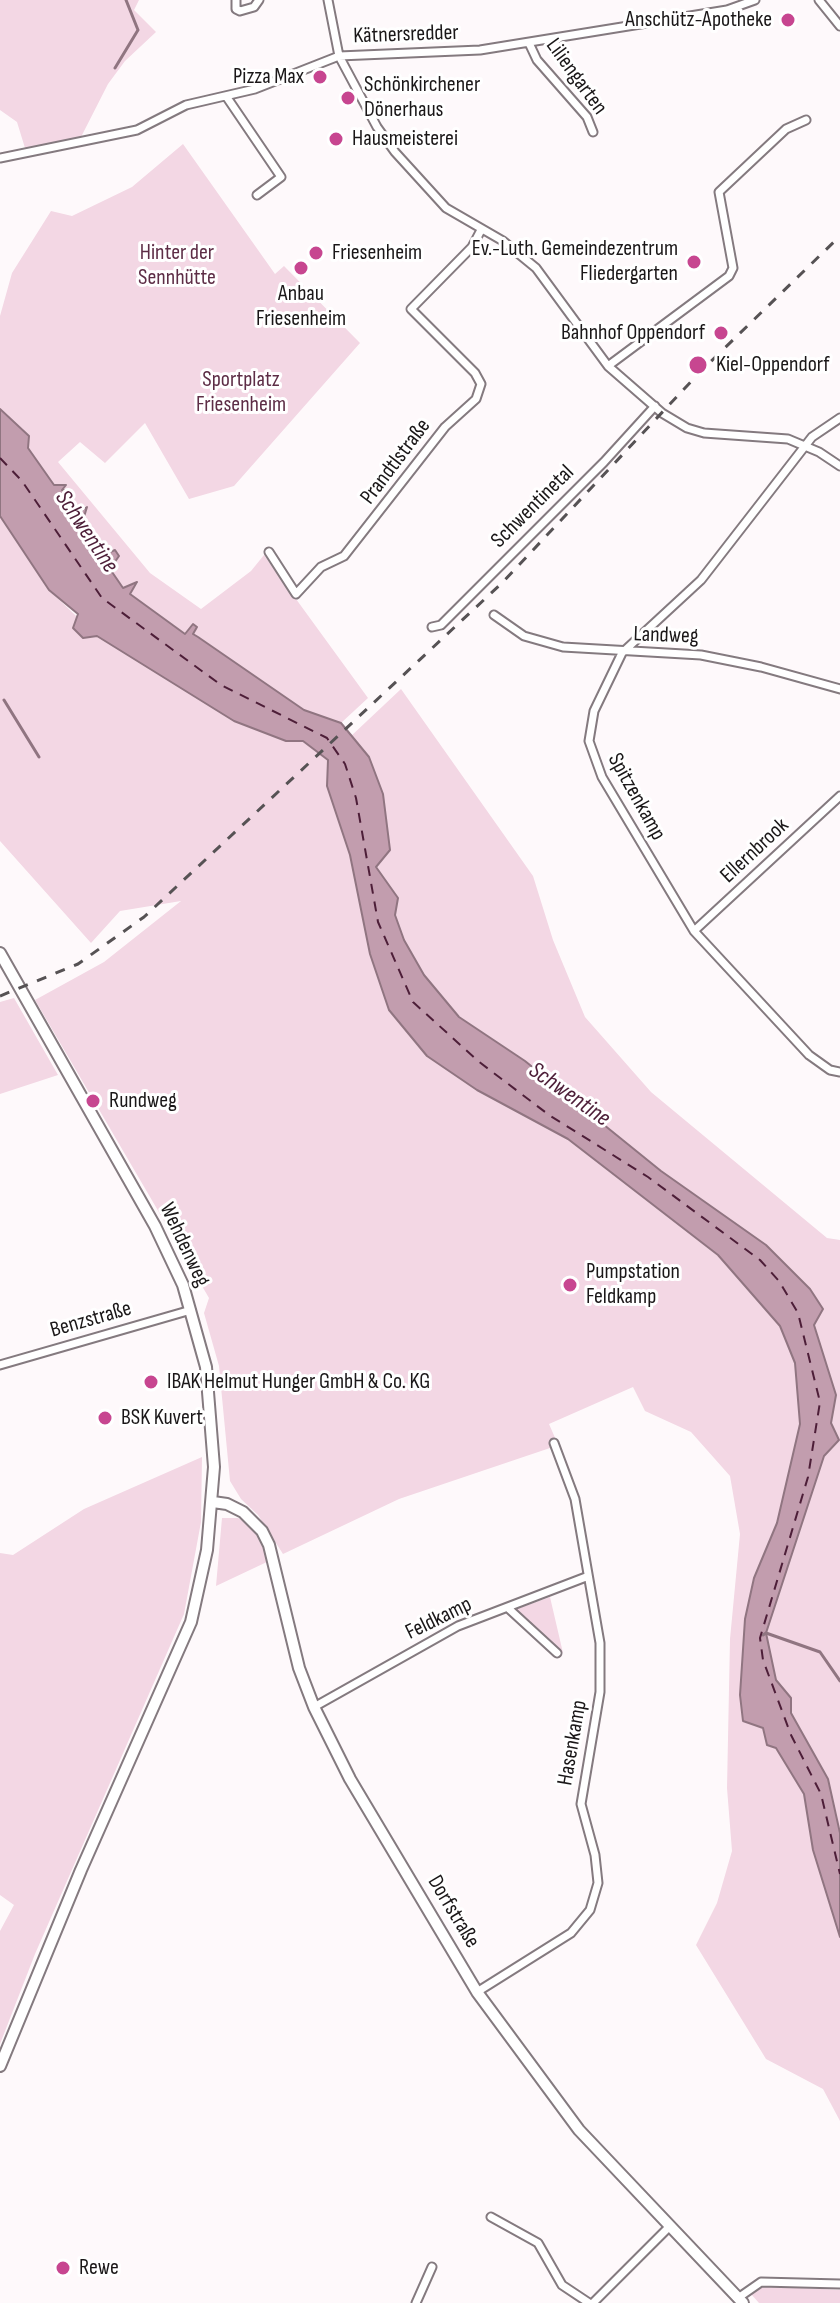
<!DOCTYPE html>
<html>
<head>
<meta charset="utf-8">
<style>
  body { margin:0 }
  canvas { display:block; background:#fef9fb }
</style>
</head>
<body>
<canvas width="840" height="2303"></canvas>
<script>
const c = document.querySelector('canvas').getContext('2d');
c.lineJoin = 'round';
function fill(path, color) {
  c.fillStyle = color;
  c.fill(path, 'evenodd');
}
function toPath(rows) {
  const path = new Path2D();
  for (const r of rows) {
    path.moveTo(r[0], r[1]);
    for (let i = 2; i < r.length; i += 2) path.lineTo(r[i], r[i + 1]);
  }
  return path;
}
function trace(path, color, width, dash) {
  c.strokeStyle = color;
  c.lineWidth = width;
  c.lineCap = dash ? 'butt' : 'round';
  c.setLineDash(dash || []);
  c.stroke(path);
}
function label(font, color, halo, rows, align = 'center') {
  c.font = font + ' "Sofia Sans Condensed",sans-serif';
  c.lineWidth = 6;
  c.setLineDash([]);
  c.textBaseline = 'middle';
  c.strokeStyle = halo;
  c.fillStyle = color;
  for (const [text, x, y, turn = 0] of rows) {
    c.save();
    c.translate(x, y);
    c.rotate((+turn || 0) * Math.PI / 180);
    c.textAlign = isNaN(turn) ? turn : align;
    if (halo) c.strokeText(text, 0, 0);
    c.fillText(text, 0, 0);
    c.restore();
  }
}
const green = toPath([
  [0,0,139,0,134,10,156,32,125,61,108,84,81,137,25,148,17,122,0,110],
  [183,144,275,274,284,266,360,343,234,486,189,499,145,423,105,463,80,442,58,462,150,573,201,609,251,571,264,555,368,698,341,723,304,710,198,637,193,634,194,624,186,634,130,594,138,583,123,589,114,580,105,554,89,546,92,534,83,520,86,506,75,515,67,512,63,504,69,492,54,485,0,409,0,316,12,273,51,211,72,216,132,187],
  [0,516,49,590,97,636,234,721,286,741,302,741,328,760,327,786,350,855,370,954,389,1010,427,1056,477,1090,568,1139,718,1255,780,1326,795,1363,800,1424,777,1523,754,1578,745,1619,740,1695,743,1721,764,1728,804,1794,813,1850,840,1937,840,2121,823,2089,766,2059,696,1945,717,1903,732,1851,727,1788,730,1639,740,1534,730,1476,691,1432,645,1411,633,1387,549,1424,556,1440,550,1448,399,1499,283,1554,258,1515,241,1499,230,1481,219,1366,204,1313,209,1298,35,1000,104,962,181,901,120,911,91,943,0,841],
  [401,689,533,876,553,940,585,1017,651,1092,827,1238,840,1240,840,1833,828,1779,791,1713,791,1698,776,1680,766,1633,824,1456,836,1395,814,1325,823,1309,809,1289,766,1245,661,1171,525,1061,459,1017,424,975,404,940,395,915,398,898,376,867,350,737],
  [14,998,58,1075,0,1094,0,1002],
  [202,1457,201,1522,184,1614,35,1954,0,2044,0,1931,14,1905,0,1895,0,1553,13,1555,84,1509],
  [222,1518,238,1518,250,1525,260,1535,269,1561,216,1586],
  [550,1597,563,1653,514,1610],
  [763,2286,840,2290,840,2303,759,2303,751,2294]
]);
const water = toPath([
  [0,409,29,436,28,448,54,485,66,485,62,490,70,490,63,504,67,512,75,515,87,507,83,520,94,537,89,546,105,554,115,550,119,556,110,569,123,588,137,582,130,594,185,634,193,624,197,627,193,634,198,637,304,710,341,723,369,757,383,794,390,850,376,867,398,898,395,915,404,940,424,975,459,1017,525,1061,661,1171,766,1245,810,1289,823,1309,814,1325,836,1395,831,1423,839,1440,824,1456,766,1633,776,1680,791,1698,791,1713,828,1779,840,1833,840,1937,813,1850,804,1794,776,1748,767,1745,763,1728,743,1721,740,1695,745,1619,754,1578,777,1523,800,1424,795,1363,780,1326,718,1255,568,1139,477,1090,427,1056,389,1010,370,954,350,855,327,786,328,760,303,741,286,741,234,721,97,636,83,638,73,628,78,614,49,590,0,516,0,409]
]);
const stream = toPath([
  [115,68,138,30,126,0],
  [4,700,39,757],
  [763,1635,766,1633,820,1652,840,1681]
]);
const ferry = toPath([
  [0,458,22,481,102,598,221,685,327,738,345,764,356,798,378,922,413,1002,478,1061,549,1115,648,1177,760,1260,779,1281,798,1313,820,1402,808,1477,760,1638,763,1660,791,1735,821,1794,840,1874]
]);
const street = toPath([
  [236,0,236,9,240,11,254,7,259,0],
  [328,0,339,56,377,127,395,152,446,208,503,241,536,268,608,366,662,413,687,428,704,433,788,439,819,452,840,466],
  [819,0,840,26],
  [529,43,537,60,587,117,593,132],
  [226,96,281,177,257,195],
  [0,158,137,130,186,105,255,89,339,56,480,50,727,10,755,0],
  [608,366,729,276,733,268,719,192,786,129,806,120],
  [840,418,812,437,701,580,622,653,594,711,589,741,602,777,694,931,809,1055,830,1070,840,1072],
  [269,552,296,594,321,567,344,556,445,427,476,399,481,384,475,373,411,309,472,247,481,230],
  [494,615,524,636,563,647,701,655,761,667,840,689],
  [432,627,441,625,604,462,655,406],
  [694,931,840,796],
  [0,1365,191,1310],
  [508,1608,557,1653],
  [314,1707,458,1626,586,1577],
  [477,1992,571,1933,590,1910,598,1883,595,1855,581,1804,600,1692,600,1643,575,1499,554,1443],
  [491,2217,538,2243,562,2285,589,2303],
  [738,2298,761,2282,840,2284],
  [416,2303,432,2267],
  [593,2303,669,2227]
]);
const secondary = toPath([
  [0,953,155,1226,183,1285,206,1367,214,1467,207,1550,191,1622,81,1870,0,2066],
  [213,1502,227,1504,243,1512,262,1531,269,1545,299,1668,314,1707,350,1779,477,1992,579,2130,743,2303]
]);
const rail = toPath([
  [0,996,78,964,144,917,503,582,700,372,840,236]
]);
const markers = [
  [788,20,8,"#c74690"],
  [320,77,8,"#c74690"],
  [348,98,8,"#c74690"],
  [336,139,8,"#c74690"],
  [316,253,8,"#c74690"],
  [694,262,8,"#c74690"],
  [301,268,8,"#c74690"],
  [721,333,8,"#c74690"],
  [698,365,10,"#c74690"],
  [93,1101,8,"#c74690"],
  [570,1285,8,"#c74690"],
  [151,1382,8,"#c74690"],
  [105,1418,8,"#c74690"],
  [63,2268,8,"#c74690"]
];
const poiNames = [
  ["Anschütz-Apotheke",772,20,"right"],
  ["Pizza Max",304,77,"right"],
  ["Schönkirchener",364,85],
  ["Dönerhaus",364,110],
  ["Hausmeisterei",352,139],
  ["Ev.-Luth. Gemeindezentrum",678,249,"right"],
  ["Fliedergarten",678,274,"right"],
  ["Friesenheim",332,253],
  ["Anbau",301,294,"center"],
  ["Friesenheim",301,319,"center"],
  ["Bahnhof Oppendorf",705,333,"right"],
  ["Kiel-Oppendorf",716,365],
  ["Rundweg",109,1101],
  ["Pumpstation",586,1272],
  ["Feldkamp",586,1297],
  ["IBAK Helmut Hunger GmbH & Co. KG",167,1382],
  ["BSK Kuvert",121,1418],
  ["Rewe",79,2268]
];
const streetNames = [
  ["Kätnersredder",406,35,-2],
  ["Liliengarten",576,77,54],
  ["Prandtlstraße",396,462,-53],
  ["Schwentinetal",533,507,-45],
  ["Landweg",666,636,2],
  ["Spitzenkamp",636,797,61],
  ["Ellernbrook",755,851,-43],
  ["Wehdenweg",184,1245,65],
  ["Benzstraße",91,1320,-16],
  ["Feldkamp",439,1619,-26],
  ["Hasenkamp",573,1743,-80],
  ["Dorfstraße",453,1912,59]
];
const parkNames = [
  ["Hinter der",177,253],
  ["Sennhütte",177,278],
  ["Sportplatz",241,380],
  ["Friesenheim",241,405]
];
const waterNames = [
  ["Schwentine",86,532,56],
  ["Schwentine",569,1095,35]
];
fill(green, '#f3d7e4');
fill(water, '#c29dae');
trace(water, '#907581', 2);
trace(stream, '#907581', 3);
trace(ferry, '#4d1e38', 2, [10, 8]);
trace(street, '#847a7f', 11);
trace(secondary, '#847a7f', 14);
trace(street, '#fff', 7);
trace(secondary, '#fff', 10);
trace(rail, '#565254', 3, [10, 10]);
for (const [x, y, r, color] of markers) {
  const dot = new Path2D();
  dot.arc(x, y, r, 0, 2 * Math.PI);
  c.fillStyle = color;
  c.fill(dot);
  trace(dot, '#fff', 3);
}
label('22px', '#1a1718', '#fff', poiNames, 'left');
label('22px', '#1a1718', '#fff', streetNames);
label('22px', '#5d2d46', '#fff', parkNames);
label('italic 24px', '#4d1e38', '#fff', waterNames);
</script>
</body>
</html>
